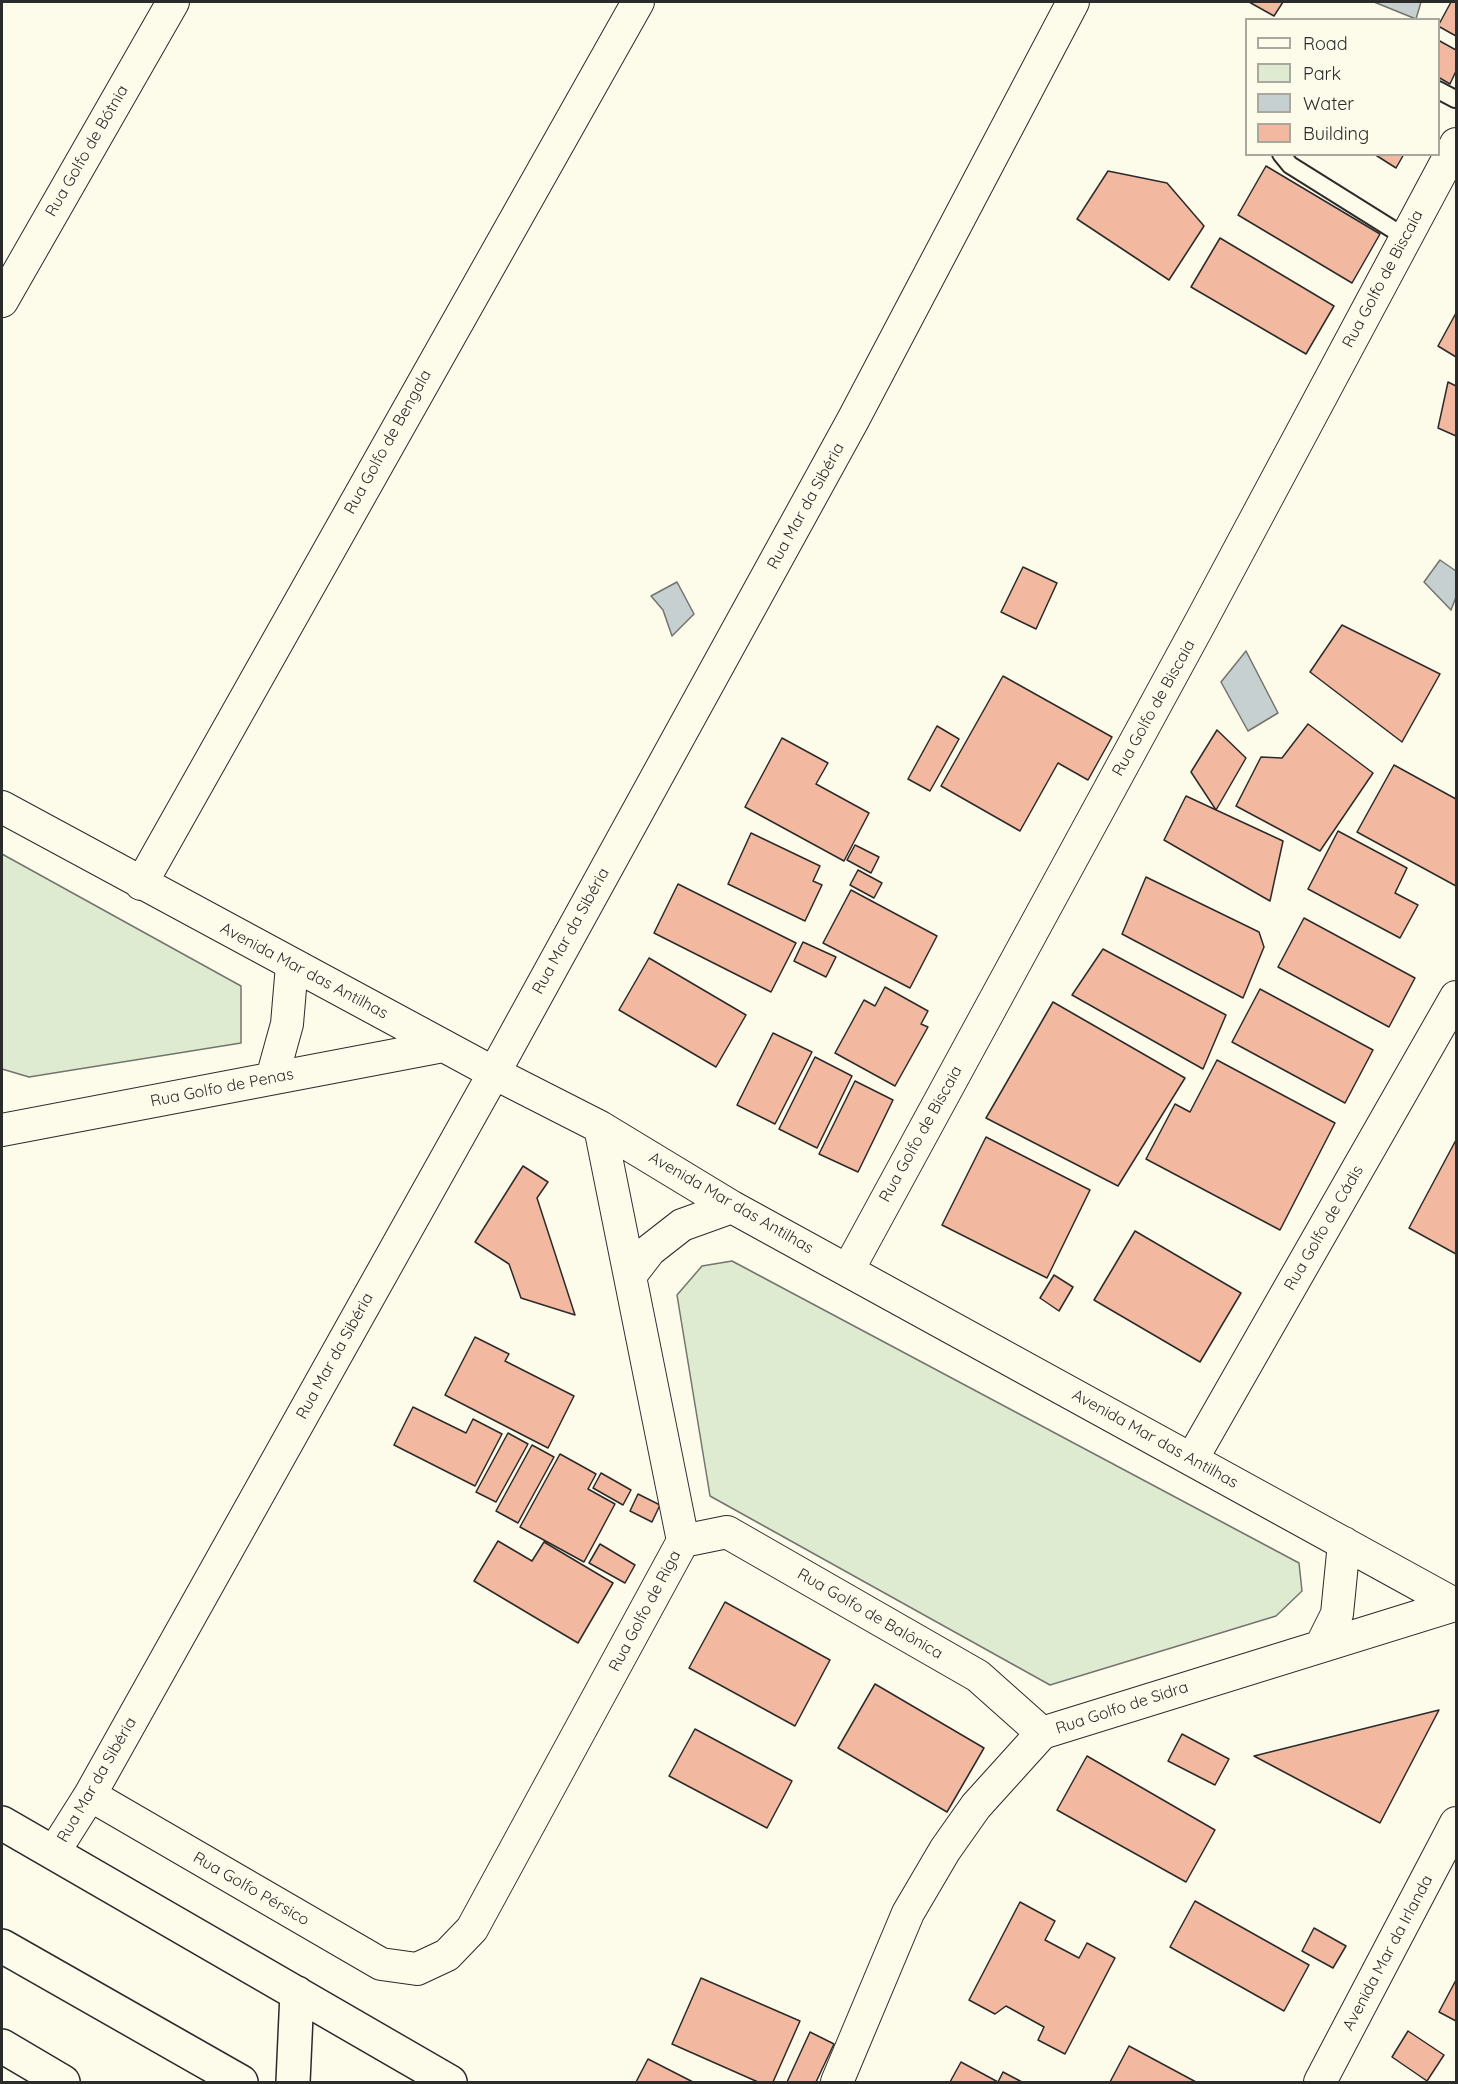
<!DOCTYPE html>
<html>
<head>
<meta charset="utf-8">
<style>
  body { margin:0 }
  #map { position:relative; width:1458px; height:2084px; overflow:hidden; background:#fdfbea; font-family:Quicksand,sans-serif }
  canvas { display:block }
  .frame { position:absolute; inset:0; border:3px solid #2b2b2b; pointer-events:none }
  .legend { position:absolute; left:1245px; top:18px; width:195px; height:138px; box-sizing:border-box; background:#fdfbea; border:2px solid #a9a89e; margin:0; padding:8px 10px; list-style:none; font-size:18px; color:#2b2b2b }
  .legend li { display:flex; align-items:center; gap:12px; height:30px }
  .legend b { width:30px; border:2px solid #a9a89e }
</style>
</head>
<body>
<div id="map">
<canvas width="1458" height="2084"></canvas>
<div class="frame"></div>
<ul class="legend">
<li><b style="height:8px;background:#fdfbea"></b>Road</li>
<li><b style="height:16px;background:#deebd1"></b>Park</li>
<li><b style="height:16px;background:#c7d0d0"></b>Water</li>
<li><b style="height:16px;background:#f2b8a0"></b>Building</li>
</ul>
</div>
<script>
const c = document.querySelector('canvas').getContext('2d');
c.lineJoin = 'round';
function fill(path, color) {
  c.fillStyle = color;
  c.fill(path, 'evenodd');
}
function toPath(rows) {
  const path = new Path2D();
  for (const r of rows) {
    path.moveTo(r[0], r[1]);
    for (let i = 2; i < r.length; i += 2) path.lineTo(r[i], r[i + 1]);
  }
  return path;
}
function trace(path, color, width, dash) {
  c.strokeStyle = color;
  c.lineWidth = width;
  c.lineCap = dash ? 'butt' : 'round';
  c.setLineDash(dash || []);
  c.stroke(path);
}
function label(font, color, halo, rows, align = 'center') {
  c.font = font + ' Quicksand,sans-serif';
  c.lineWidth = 4.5;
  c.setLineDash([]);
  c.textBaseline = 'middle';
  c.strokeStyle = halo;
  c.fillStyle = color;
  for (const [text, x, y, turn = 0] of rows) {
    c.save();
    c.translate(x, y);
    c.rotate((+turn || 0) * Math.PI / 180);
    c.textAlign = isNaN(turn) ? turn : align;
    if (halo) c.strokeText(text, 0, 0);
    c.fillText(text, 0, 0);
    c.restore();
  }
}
const green = toPath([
  [2,854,241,986,241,1043,29,1077,2,1069,2,854],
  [732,1261,1299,1563,1302,1591,1276,1616,1050,1685,710,1496,677,1295,702,1266,732,1261]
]);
const water = toPath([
  [1374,2,1421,2,1416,19,1374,2],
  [1440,560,1456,571,1456,597,1451,610,1424,582,1440,560],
  [677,582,694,614,672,636,663,610,651,596,677,582],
  [1246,651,1278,713,1248,731,1221,682,1246,651]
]);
const building = toPath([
  [1249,2,1283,2,1274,16,1249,2],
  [1451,2,1456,2,1456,36,1438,26,1451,2],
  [1438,40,1456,50,1456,71,1450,84,1438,77,1438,40],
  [1374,154,1404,154,1396,168,1374,154],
  [1266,166,1380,234,1352,283,1238,215,1266,166],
  [1108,171,1167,183,1204,226,1169,280,1077,219,1108,171],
  [1220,238,1334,306,1306,354,1191,287,1220,238],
  [1456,313,1456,357,1438,346,1456,313],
  [1448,382,1456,386,1456,436,1438,428,1448,382],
  [1023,567,1057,583,1036,629,1001,612,1023,567],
  [1342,625,1440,674,1402,742,1310,672,1342,625],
  [1003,676,1112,737,1088,780,1058,763,1020,831,941,786,1003,676],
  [1308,724,1373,773,1320,851,1236,806,1261,757,1282,758,1308,724],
  [937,726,959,739,930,791,908,779,937,726],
  [1217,730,1246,758,1216,810,1191,772,1217,730],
  [782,738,828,763,816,784,869,813,844,861,745,807,782,738],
  [1394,765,1456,799,1456,886,1357,832,1394,765],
  [1186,796,1283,841,1270,901,1164,840,1186,796],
  [1338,831,1407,868,1395,893,1418,905,1400,938,1308,889,1338,831],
  [751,833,820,866,813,881,822,885,805,921,728,884,751,833],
  [855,845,879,857,871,873,847,860,855,845],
  [858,870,882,883,874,898,850,885,858,870],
  [1146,877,1259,932,1264,947,1243,998,1122,934,1146,877],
  [678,884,796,943,771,992,654,933,678,884],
  [851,890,937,936,910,988,823,943,851,890],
  [1304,918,1415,978,1389,1027,1278,967,1304,918],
  [803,942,836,957,826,977,794,961,803,942],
  [1103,949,1226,1015,1203,1069,1072,995,1103,949],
  [649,958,746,1015,716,1067,619,1010,649,958],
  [885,987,928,1011,921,1024,928,1027,895,1086,835,1053,864,1000,875,1006,885,987],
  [1260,989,1373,1050,1345,1103,1232,1042,1260,989],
  [1053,1002,1185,1078,1118,1186,986,1118,1053,1002],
  [773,1033,812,1052,775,1124,737,1105,773,1033],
  [815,1057,852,1076,817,1148,779,1129,815,1057],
  [1217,1060,1335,1123,1280,1230,1146,1159,1175,1104,1190,1112,1217,1060],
  [855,1081,893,1100,858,1172,819,1154,855,1081],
  [986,1137,1090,1190,1047,1278,942,1225,986,1137],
  [1456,1140,1456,1254,1409,1228,1456,1140],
  [523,1166,548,1182,537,1198,575,1315,521,1298,509,1264,475,1242,523,1166],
  [1135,1231,1241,1293,1200,1362,1094,1300,1135,1231],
  [1054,1275,1073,1287,1059,1311,1040,1298,1054,1275],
  [475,1337,509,1354,505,1361,574,1396,548,1448,445,1395,475,1337],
  [413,1407,466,1433,473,1419,502,1434,475,1486,394,1445,413,1407],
  [508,1433,528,1444,496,1502,476,1492,508,1433],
  [532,1445,554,1457,518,1523,496,1511,532,1445],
  [560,1454,596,1474,588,1489,615,1504,584,1562,520,1527,560,1454],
  [601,1473,631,1490,623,1505,593,1488,601,1473],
  [638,1494,660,1505,652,1522,630,1511,638,1494],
  [498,1541,532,1561,544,1542,613,1583,578,1643,474,1581,498,1541],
  [600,1544,635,1565,625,1583,589,1563,600,1544],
  [725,1602,830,1660,795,1726,689,1668,725,1602],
  [875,1684,984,1748,947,1812,838,1748,875,1684],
  [1439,1710,1380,1823,1254,1756,1439,1710],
  [695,1729,792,1781,767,1828,669,1776,695,1729],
  [1182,1734,1229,1759,1215,1785,1168,1761,1182,1734],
  [1087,1756,1215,1830,1186,1882,1057,1810,1087,1756],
  [1195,1901,1309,1965,1284,2011,1170,1947,1195,1901],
  [1020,1902,1055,1921,1045,1940,1079,1958,1087,1943,1115,1958,1065,2054,1038,2040,1044,2027,1006,2006,995,2014,969,2000,1020,1902],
  [1314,1928,1346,1946,1333,1968,1302,1951,1314,1928],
  [701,1978,800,2021,773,2082,758,2082,672,2044,701,1978],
  [1456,1980,1456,2021,1439,2012,1456,1980],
  [1408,2031,1444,2055,1427,2081,1392,2057,1408,2031],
  [810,2032,834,2044,816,2082,787,2082,810,2032],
  [1129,2046,1196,2082,1110,2082,1129,2046],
  [648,2059,693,2082,636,2082,648,2059],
  [961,2062,998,2082,1003,2072,1022,2082,950,2082,961,2062]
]);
const lane = toPath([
  [1438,90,1455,99],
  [1281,154,1290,165,1405,237]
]);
const street = toPath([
  [2,301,173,2],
  [2,807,494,1073,600,1127,732,1207,1456,1605],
  [141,884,638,2],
  [272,1078,287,1024,292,965],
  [2,1130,443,1046],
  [848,1270,1200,623,1456,144],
  [630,1276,650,1250,682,1225,732,1207],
  [1192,1459,1456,997],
  [683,1541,727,1532,978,1676,1042,1733],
  [1321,1646,1337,1614,1344,1543],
  [90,1795,381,1964,417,1969,447,1955,472,1929,683,1541,600,1127],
  [54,1852,90,1795,494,1073,853,420,1073,2],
  [837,2082,908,1913,945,1850,976,1806,1042,1733,1455,1605],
  [1320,2082,1456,1823]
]);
const secondary = toPath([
  [2,1823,450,2082],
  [293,2082,297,1993]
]);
const highway = toPath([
  [2,1946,241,2082],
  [2,2046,63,2082]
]);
const streetNames = [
  ["Rua Golfo de Bótnia",87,151,-60],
  ["Rua Golfo de Biscaia",1383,279,-62],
  ["Rua Golfo de Bengala",388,442,-61],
  ["Rua Mar da Sibéria",806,506,-61],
  ["Rua Golfo de Biscaia",1154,708,-61],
  ["Rua Mar da Sibéria",571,931,-61],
  ["Avenida Mar das Antilhas",304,971,28],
  ["Rua Golfo de Penas",222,1088,-11],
  ["Rua Golfo de Biscaia",921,1134,-61],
  ["Avenida Mar das Antilhas",731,1203,30],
  ["Rua Golfo de Cádis",1324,1228,-60],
  ["Rua Mar da Sibéria",335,1356,-61],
  ["Avenida Mar das Antilhas",1155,1439,29],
  ["Rua Golfo de Riga",645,1611,-62],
  ["Rua Golfo de Balônica",870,1614,30],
  ["Rua Golfo de Sidra",1122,1708,-18],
  ["Rua Mar da Sibéria",97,1780,-60],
  ["Rua Golfo Pérsico",251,1889,30],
  ["Avenida Mar da Irlanda",1388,1953,-62]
];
fill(green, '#deebd1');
trace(green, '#74746e', 1.5);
fill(water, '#c7d0d0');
trace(water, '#74746e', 1.5);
fill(building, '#f2b8a0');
trace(building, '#2b2b2b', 1.5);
trace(lane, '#2b2b2b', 20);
trace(street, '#2b2b2b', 34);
trace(secondary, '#2b2b2b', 36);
trace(highway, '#2b2b2b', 36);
trace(lane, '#fdfbea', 16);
trace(street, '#fdfbea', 32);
trace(secondary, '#fdfbea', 33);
trace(highway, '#fdfbea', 33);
label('16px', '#2b2b2b', '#fdfbea', streetNames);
</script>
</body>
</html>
